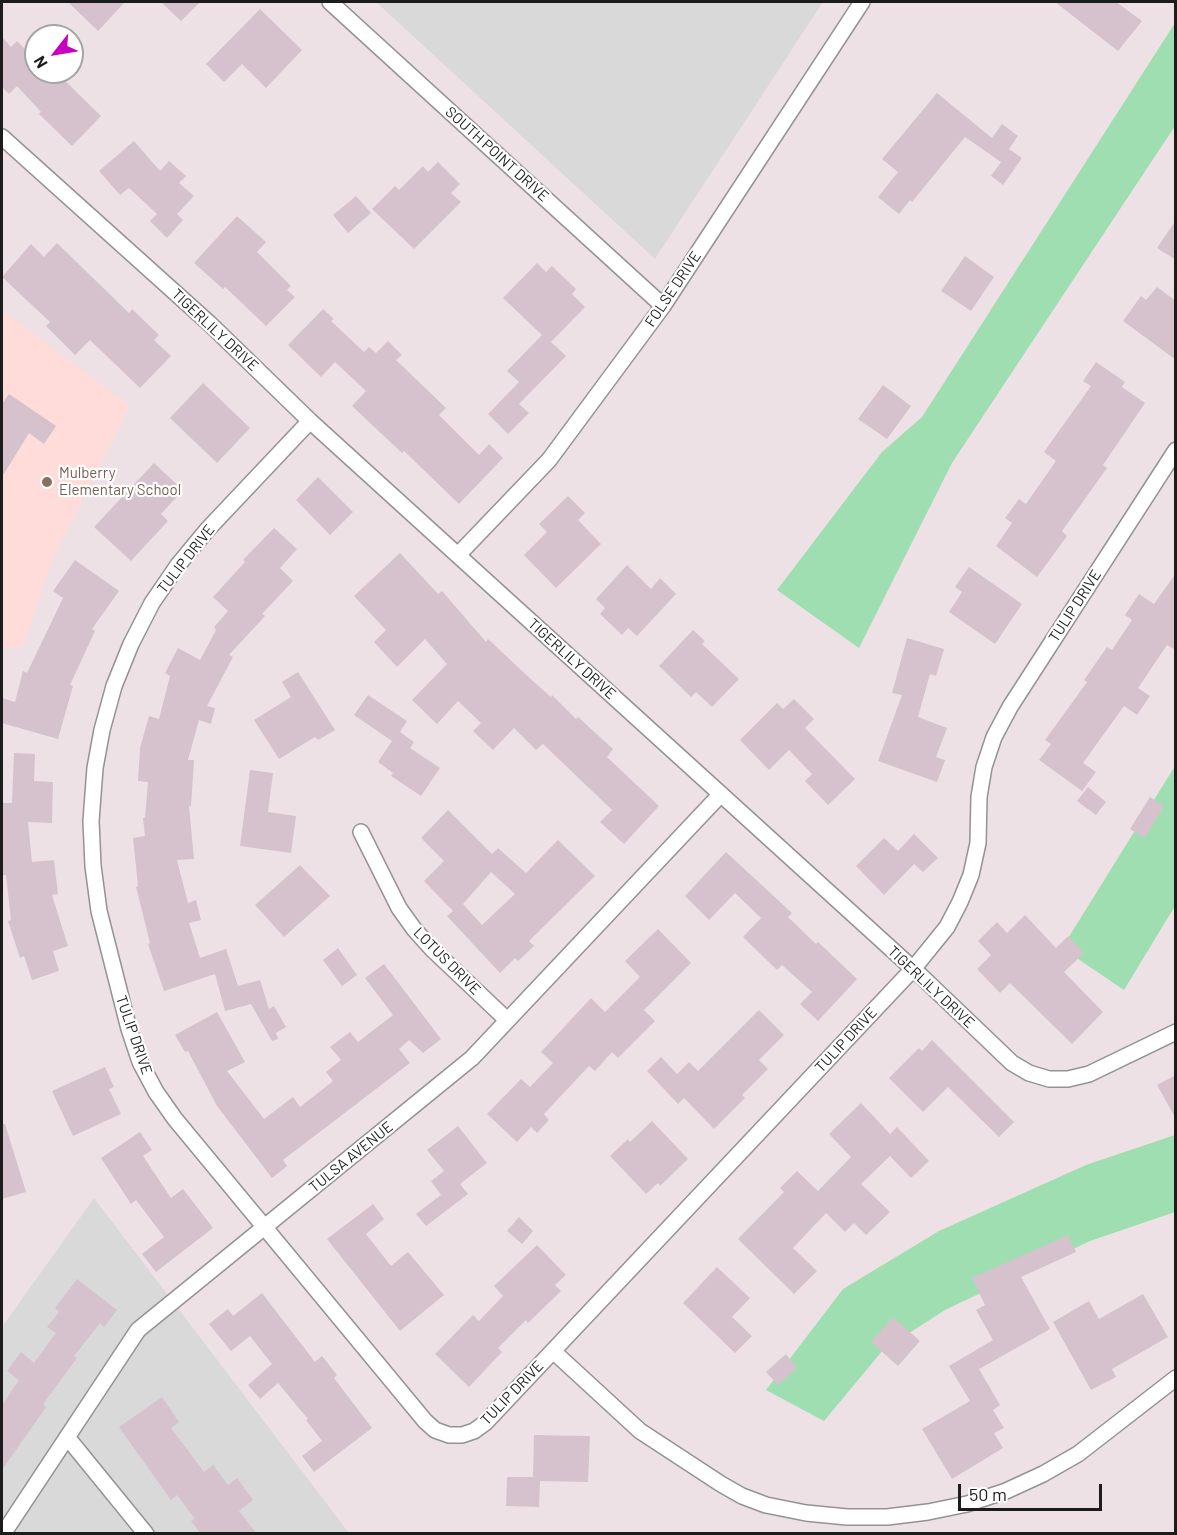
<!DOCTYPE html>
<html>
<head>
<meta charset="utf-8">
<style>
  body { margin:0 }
  #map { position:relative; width:1177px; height:1535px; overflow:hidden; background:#eee1e5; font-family:Barlow,sans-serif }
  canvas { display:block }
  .frame { position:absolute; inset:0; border:3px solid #1c1c1c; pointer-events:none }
  .north { position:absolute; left:24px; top:24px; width:60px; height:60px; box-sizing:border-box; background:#fff; border:2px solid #a4a4a4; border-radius:50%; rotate:239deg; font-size:16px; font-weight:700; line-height:24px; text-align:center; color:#1c1c1c }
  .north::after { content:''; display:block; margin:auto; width:21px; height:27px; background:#c900c2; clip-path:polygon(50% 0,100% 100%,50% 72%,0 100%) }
  .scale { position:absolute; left:958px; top:1484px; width:144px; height:27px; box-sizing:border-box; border:3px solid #1c1c1c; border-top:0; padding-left:8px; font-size:18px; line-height:21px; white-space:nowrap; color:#1c1c1c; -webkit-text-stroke:4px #fff; paint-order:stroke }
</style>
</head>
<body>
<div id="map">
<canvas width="1177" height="1535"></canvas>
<div class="frame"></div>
<div class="north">N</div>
<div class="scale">50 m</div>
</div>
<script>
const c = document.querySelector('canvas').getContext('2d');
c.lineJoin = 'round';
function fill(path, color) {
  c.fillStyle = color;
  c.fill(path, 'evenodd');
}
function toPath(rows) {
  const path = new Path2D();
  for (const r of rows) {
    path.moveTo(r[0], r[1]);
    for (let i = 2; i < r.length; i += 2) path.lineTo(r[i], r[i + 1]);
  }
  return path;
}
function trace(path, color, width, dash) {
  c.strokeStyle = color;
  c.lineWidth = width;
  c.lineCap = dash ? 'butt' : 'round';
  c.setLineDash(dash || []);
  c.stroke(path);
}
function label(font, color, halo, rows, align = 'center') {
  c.font = font + ' Barlow,sans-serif';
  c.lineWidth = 4.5;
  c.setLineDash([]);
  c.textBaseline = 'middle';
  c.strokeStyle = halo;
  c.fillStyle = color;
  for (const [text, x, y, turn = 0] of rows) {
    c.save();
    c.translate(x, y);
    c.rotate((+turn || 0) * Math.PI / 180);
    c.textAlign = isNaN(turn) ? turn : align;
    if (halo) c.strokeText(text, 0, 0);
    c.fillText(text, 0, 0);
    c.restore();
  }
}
const residential = toPath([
  [376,2,823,2,655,259],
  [94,1198,349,1533,2,1534,2,1327]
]);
const education = toPath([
  [2,310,130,406,53,558,23,646,2,650]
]);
const water = toPath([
  [1175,23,1175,126,952,463,859,648,777,590,882,452,922,417],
  [1175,766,1175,906,1124,990,1062,948],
  [1175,1135,1175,1212,1090,1241,945,1310,883,1350,824,1421,766,1390,843,1289,939,1231,1086,1165]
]);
const building = toPath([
  [68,2,125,2,98,31],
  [161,2,200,2,181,21],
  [1055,2,1116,2,1142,21,1118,51],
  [260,9,302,50,266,88,242,64,224,82,206,64],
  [2,37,11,47,17,41,36,60,36,72,56,72,101,116,72,146,39,114,41,112,17,86,9,94,2,87],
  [937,93,992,138,1002,124,1018,136,1009,149,1022,158,1003,185,991,176,1001,162,965,137,912,202,910,200,899,214,878,197,898,172,882,159],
  [134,141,160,171,169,161,186,176,179,183,194,196,177,214,183,220,167,238,150,221,157,214,129,188,120,195,99,171],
  [438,162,460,184,451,193,461,202,414,249,372,209,395,186,399,190,423,166,428,172],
  [356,196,371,213,348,233,333,215],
  [237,216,266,242,257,252,291,286,287,290,295,297,266,326,225,287,223,289,194,263],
  [1176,220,1176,260,1157,248],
  [57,243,129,313,132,309,159,335,154,340,171,356,140,388,90,340,75,355,46,326,50,322,2,277,31,244,44,257],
  [965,256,994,277,971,311,941,291],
  [537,263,546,272,552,266,576,289,572,294,585,307,551,342,566,356,519,404,529,413,508,434,488,414,519,382,507,371,542,335,503,298],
  [1157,287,1176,301,1176,360,1123,321,1141,296,1146,300],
  [323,309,334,319,331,321,364,352,369,347,376,353,388,341,402,355,396,360,446,408,439,415,479,455,489,444,503,458,459,504,404,451,402,453,352,406,366,391,335,362,321,377,288,345],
  [1096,362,1125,382,1122,387,1145,403,1103,465,1107,468,1062,531,1067,536,1037,577,996,546,1012,523,1005,518,1019,499,1026,504,1056,461,1044,452,1091,386,1083,381],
  [203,383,250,428,217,463,170,418],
  [883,385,911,406,887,439,858,419],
  [9,394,56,426,44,444,29,433,2,477,2,404],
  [154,463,183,490,161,514,168,521,131,561,94,527],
  [318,477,353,512,330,535,296,500],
  [568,496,585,513,578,520,601,544,556,588,524,555,547,532,539,524],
  [274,528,297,549,280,568,293,581,262,614,265,616,229,655,233,657,207,706,215,708,211,724,199,720,188,760,194,760,191,806,189,806,194,859,177,860,188,903,196,900,201,920,189,923,200,958,226,949,238,986,260,980,269,1009,274,1006,286,1027,276,1033,278,1039,272,1041,251,1004,225,1011,215,974,164,991,148,944,150,943,136,887,138,886,133,838,145,836,143,818,145,818,148,782,138,781,140,748,149,716,159,719,170,676,165,673,178,648,200,660,216,630,214,627,228,611,213,597,245,562,243,560],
  [400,553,438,594,442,591,486,642,488,639,534,682,551,697,552,695,576,719,578,717,613,749,607,757,659,806,624,844,600,822,612,810,543,744,536,750,514,728,493,750,473,731,481,723,458,701,437,724,412,700,447,664,425,639,397,667,374,642,386,630,354,596],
  [75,560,119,591,92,629,95,631,70,685,73,686,58,739,2,723,2,698,15,702,23,671,27,673,63,598,53,591],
  [627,565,651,589,660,578,676,594,637,636,628,628,622,635,600,614,605,608,596,599],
  [969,567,1022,604,995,644,949,612,962,592,955,587],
  [1176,573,1176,650,1167,645,1138,688,1150,696,1137,715,1124,706,1083,763,1096,772,1082,791,1039,760,1051,744,1045,740,1087,682,1084,680,1107,647,1112,650,1132,620,1125,615,1139,594,1154,604],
  [693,630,705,641,702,644,739,679,712,707,696,692,691,697,659,666],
  [907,638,944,649,936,676,930,674,918,717,947,728,936,757,945,760,937,782,878,761,902,695,892,693],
  [298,672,335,730,318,740,315,737,279,759,254,720,291,697,282,682],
  [368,695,407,721,400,732,414,742,410,748,440,768,421,796,391,776,393,773,378,762,392,741,354,715],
  [794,699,814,719,805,728,855,779,828,805,805,781,812,774,789,750,769,770,740,740,777,703,783,709],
  [14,753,35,754,34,781,53,782,52,823,28,822,32,862,54,860,58,894,52,895,68,946,53,951,59,971,32,980,24,956,20,958,8,921,11,920,6,875,2,875,2,803,12,803],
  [250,770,273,773,268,812,296,816,291,853,240,846],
  [1088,787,1106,802,1096,815,1077,801],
  [1150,797,1164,806,1145,838,1130,829],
  [448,810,492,854,498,848,526,873,558,840,595,876,529,941,534,946,518,961,515,958,500,973,447,916,453,911,424,881,444,861,421,838],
  [491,872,515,894,482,925,463,904],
  [914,834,938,858,923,872,914,864,884,895,856,866,884,838,898,851],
  [726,852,792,913,788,917,816,944,818,942,857,979,818,1021,800,1004,812,992,782,965,777,970,743,937,761,918,735,893,709,920,685,896],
  [300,865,330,896,284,937,255,905],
  [1025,915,1056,948,1068,936,1084,953,1064,972,1103,1012,1072,1044,1010,983,1000,993,977,969,991,955,978,941,997,922,1007,933],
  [658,929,691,963,644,1010,655,1021,618,1058,612,1052,595,1071,589,1066,544,1114,549,1120,537,1133,531,1127,517,1142,487,1114,521,1079,530,1087,553,1063,541,1052,591,998,605,1012,640,977,625,961],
  [338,948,357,975,342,986,323,960],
  [384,964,441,1039,423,1053,409,1040,399,1049,410,1063,283,1160,287,1166,272,1178,217,1106,188,1051,185,1052,175,1035,217,1012,245,1062,227,1071,264,1119,293,1097,300,1107,333,1081,326,1072,341,1060,330,1047,350,1032,358,1042,393,1015,365,978],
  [759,1010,784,1035,759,1060,768,1069,742,1095,745,1098,714,1129,684,1098,678,1104,647,1071,661,1057,677,1074,689,1062,698,1071],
  [932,1040,1014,1122,999,1137,948,1087,923,1112,889,1078,919,1048,922,1051],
  [105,1067,114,1087,109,1089,121,1114,73,1136,52,1091],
  [1176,1075,1176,1119,1157,1085],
  [861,1103,890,1134,897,1127,929,1161,911,1178,890,1156,861,1184,890,1212,866,1235,854,1223,845,1232,826,1213,793,1248,817,1271,794,1294,738,1239,784,1192,780,1188,797,1171,818,1191,851,1157,829,1134],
  [652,1121,688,1159,660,1186,658,1183,646,1194,610,1156,628,1139,630,1142],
  [2,1124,5,1124,26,1192,2,1199],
  [458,1126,487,1163,460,1184,468,1194,426,1226,416,1214,441,1195,431,1181,444,1171,427,1150],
  [140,1132,152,1150,143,1156,171,1198,183,1189,213,1228,156,1272,142,1254,164,1237,136,1200,131,1204,101,1158],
  [373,1204,384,1219,366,1234,391,1266,408,1252,444,1295,400,1331,327,1239],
  [519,1217,533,1231,522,1244,507,1231],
  [1068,1235,1076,1252,1021,1277,1050,1329,979,1369,1000,1405,993,1410,1004,1428,994,1433,1003,1448,952,1479,922,1429,970,1401,949,1366,993,1340,976,1310,985,1305,972,1278],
  [537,1245,566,1275,555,1285,561,1291,528,1323,526,1320,498,1348,502,1352,469,1387,435,1354,473,1315,479,1321,503,1296,494,1286],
  [717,1267,750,1298,732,1317,752,1336,735,1353,683,1303],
  [77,1279,117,1310,104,1327,100,1323,74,1356,77,1358,43,1404,46,1407,2,1470,2,1405,19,1380,7,1371,21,1352,34,1363,56,1333,47,1327,59,1312,55,1308],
  [262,1293,315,1362,322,1356,337,1375,334,1378,372,1428,314,1472,302,1456,322,1441,306,1420,308,1419,278,1383,260,1399,248,1385,272,1364,250,1336,231,1351,209,1324,228,1309,233,1316],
  [1143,1294,1168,1337,1112,1369,1116,1377,1091,1390,1053,1322,1089,1301,1099,1319],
  [893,1317,920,1341,898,1366,871,1342],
  [786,1354,797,1368,778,1385,766,1372],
  [162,1397,179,1422,171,1428,204,1472,213,1465,228,1485,237,1478,253,1500,239,1511,256,1533,200,1533,191,1521,195,1519,177,1495,171,1500,119,1427],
  [534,1435,590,1436,588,1482,540,1481,539,1507,506,1506,507,1477,533,1477]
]);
const minor = toPath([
  [330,2,663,306],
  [2,137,210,324,310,421,921,976,1012,1063,1029,1073,1049,1079,1068,1079,1089,1074,1176,1032],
  [310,421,207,530,178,565,152,603,131,644,114,686,102,730,95,768,91,821,93,866,99,911,129,1029,140,1062,156,1092,175,1119,425,1421,435,1430,449,1435,462,1435,474,1431,485,1423,913,969,947,927,960,902,971,875,978,843,979,797,984,767,994,737,1010,707,1176,450],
  [458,555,549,460,663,306,862,2],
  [361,832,399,908,414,929,432,949,507,1020],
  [553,1351,640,1431,721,1484,742,1496,766,1505,806,1513,847,1517,887,1517,928,1512,967,1504,1006,1491,1043,1474,1078,1454,1176,1378],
  [67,1437,146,1534],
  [3,1534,138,1330,472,1058,721,794]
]);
const markers = [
  [47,482,6,"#8d6e63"]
];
const streetNames = [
  ["SOUTH POINT DRIVE",497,154,42],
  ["FOLSE DRIVE",673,289,-56],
  ["TIGERLILY DRIVE",215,330,43],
  ["TULIP DRIVE",186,559,-52],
  ["TULIP DRIVE",1075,606,-57],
  ["TIGERLILY DRIVE",572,659,42],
  ["LOTUS DRIVE",447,961,45],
  ["TIGERLILY DRIVE",931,987,43],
  ["TULIP DRIVE",134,1035,71],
  ["TULIP DRIVE",846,1040,-47],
  ["TULSA AVENUE",351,1157,-39],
  ["TULIP DRIVE",512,1393,-46]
];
const educationNames = [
  ["Mulberry",59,473],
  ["Elementary School",59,490]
];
fill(residential, '#dad9da');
fill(education, '#ffdbda');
fill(water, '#9fdeb0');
fill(building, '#d5c2cc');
trace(minor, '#939393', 18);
trace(minor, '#fff', 15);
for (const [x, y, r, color] of markers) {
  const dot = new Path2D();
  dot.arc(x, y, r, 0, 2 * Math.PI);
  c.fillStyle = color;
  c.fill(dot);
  trace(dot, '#fff', 2);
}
label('15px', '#1c1c1c', '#fff', streetNames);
label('15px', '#785e54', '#fff', educationNames, 'left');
</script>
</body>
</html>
